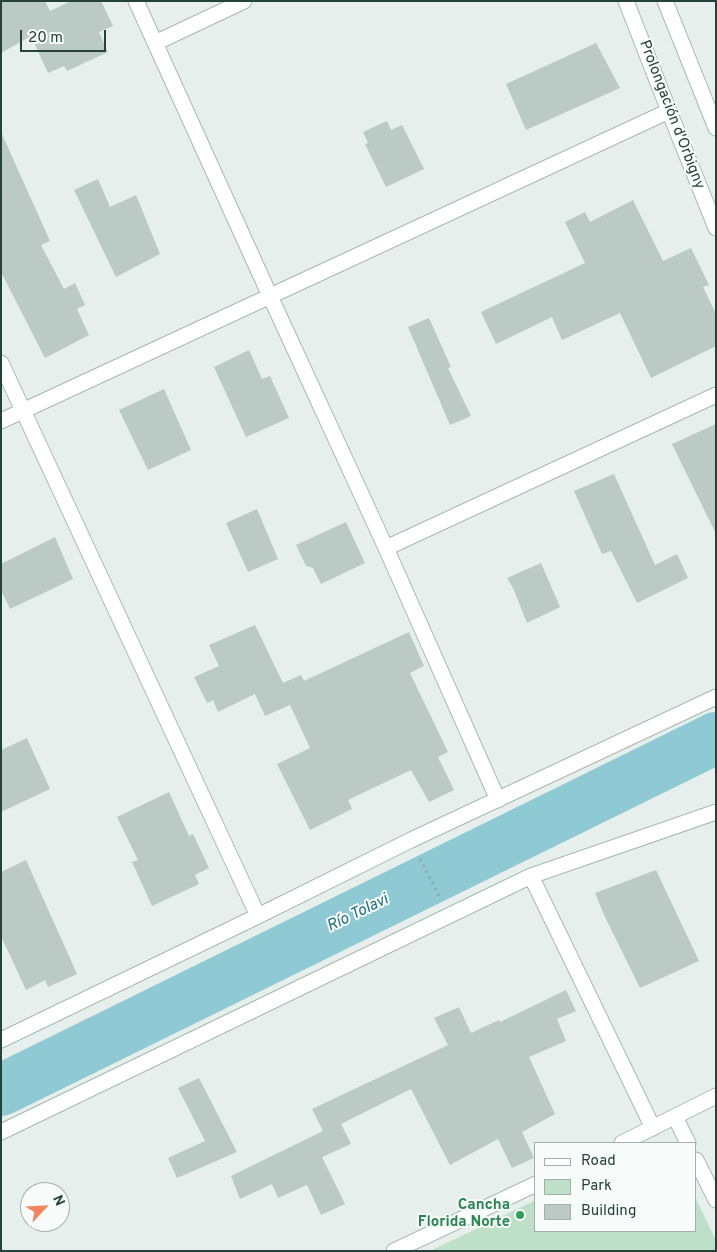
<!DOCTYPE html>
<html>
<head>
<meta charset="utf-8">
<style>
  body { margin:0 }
  #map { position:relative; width:717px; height:1252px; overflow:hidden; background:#e6efeb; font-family:Overpass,sans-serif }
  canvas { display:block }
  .frame { position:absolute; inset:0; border:2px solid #24423a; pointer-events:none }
  .legend { position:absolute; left:534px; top:1142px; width:162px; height:90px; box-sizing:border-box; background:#f7fbf9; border:1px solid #a3b1ad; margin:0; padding:6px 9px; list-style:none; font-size:15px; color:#24423a }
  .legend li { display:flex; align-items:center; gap:10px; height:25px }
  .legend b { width:25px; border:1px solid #a3b1ad }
  .north { position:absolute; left:20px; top:1182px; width:50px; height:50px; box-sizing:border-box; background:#f7fbf9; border:1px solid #a3b1ad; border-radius:50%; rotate:65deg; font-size:14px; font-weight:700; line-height:20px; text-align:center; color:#24423a }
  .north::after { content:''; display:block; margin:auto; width:18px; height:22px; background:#f4845f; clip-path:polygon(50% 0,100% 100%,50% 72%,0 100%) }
  .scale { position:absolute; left:20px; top:30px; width:86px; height:22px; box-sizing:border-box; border:2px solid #24423a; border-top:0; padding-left:6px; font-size:15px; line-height:18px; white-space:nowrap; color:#24423a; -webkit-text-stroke:4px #f7fbf9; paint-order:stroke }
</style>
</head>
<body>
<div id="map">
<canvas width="717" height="1252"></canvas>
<div class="frame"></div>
<ul class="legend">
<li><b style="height:6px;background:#fff"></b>Road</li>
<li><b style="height:14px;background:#bfe0c8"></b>Park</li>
<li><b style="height:14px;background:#bbcac4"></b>Building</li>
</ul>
<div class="north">N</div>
<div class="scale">20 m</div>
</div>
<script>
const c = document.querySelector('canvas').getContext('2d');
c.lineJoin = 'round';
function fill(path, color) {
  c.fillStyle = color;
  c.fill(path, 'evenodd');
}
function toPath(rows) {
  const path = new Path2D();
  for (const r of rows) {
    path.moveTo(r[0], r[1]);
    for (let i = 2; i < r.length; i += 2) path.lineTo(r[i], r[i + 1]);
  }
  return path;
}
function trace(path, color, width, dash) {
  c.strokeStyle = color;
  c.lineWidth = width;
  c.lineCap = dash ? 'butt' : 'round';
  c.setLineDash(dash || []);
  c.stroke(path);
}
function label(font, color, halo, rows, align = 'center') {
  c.font = font + ' Overpass,sans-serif';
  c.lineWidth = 4;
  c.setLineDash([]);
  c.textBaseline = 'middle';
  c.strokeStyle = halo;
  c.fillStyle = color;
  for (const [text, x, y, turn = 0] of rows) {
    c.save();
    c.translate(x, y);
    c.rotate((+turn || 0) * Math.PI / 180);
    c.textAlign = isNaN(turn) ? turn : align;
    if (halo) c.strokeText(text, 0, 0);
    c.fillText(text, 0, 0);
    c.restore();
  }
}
const green = toPath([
  [696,1199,716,1240,716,1251,430,1251,536,1200,536,1231,696,1231]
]);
const river = toPath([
  [1,1090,716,738]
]);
const building = toPath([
  [1,1,45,1,50,11,71,1,101,1,113,26,99,32,108,52,67,71,64,66,48,73,31,36,1,53],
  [596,43,620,88,526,130,506,84],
  [387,121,391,130,402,125,424,169,386,187,365,144,368,143,363,132],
  [1,132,50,241,41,245,64,289,75,283,85,305,77,309,89,335,45,358,1,272],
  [98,179,110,207,136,195,160,254,116,277,74,190],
  [633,200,663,261,691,248,709,285,703,287,716,314,716,346,651,378,620,313,562,340,552,317,496,344,481,312,585,263,565,222,585,212,590,222],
  [429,318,451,367,448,368,471,416,450,425,408,327],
  [249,350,262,379,270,376,289,418,246,437,214,367],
  [164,389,191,450,148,470,119,410],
  [716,424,716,534,672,444],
  [614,474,655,565,677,554,688,578,637,603,611,551,602,554,574,491],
  [257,509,278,559,248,572,226,523],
  [346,522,365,563,321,584,313,568,306,566,296,545],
  [55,537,73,579,10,609,1,590,1,564],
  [541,563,560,607,527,623,513,588,507,578],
  [255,625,283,683,301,675,304,681,409,632,424,666,410,673,448,752,438,757,454,790,429,802,411,770,348,800,352,809,310,830,277,764,310,748,290,705,265,716,255,694,218,712,213,700,207,703,194,677,219,666,209,645],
  [27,738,50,789,1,812,1,750],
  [169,792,189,836,193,834,209,868,195,875,199,884,152,906,132,862,138,860,117,817],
  [26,860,77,974,48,987,45,980,26,990,1,936,1,872],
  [656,870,699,961,640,988,605,917,595,893],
  [566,990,576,1011,557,1019,566,1041,529,1057,555,1114,522,1132,534,1158,512,1168,498,1139,450,1165,411,1089,341,1124,351,1144,322,1157,345,1204,321,1215,307,1185,278,1198,272,1184,240,1199,231,1176,323,1131,312,1109,448,1045,434,1018,459,1007,471,1033,499,1020,500,1022],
  [199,1078,237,1152,177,1178,168,1158,205,1141,178,1088]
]);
const path = toPath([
  [420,859,439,896]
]);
const street = toPath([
  [136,1,270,296,386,548,498,800],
  [155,43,244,1],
  [1,363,258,916],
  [1,421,669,111],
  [386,548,716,395],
  [531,876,653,1128],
  [1,1040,258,916,411,840,716,697],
  [675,1117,688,1143],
  [1,1132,531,876,716,812],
  [622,1143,716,1096],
  [696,1160,716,1200],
  [394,1251,536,1184]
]);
const secondary = toPath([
  [626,1,669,111,716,228],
  [665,1,716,128]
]);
const markers = [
  [520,1215,5,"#2e9e5b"]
];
const streetNames = [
  ["Prolongación d'Orbigny",671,115,69]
];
const leisureNames = [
  ["Cancha",510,1206],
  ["Florida Norte",510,1223]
];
const waterNames = [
  ["Río Tolavi",358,914,-26]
];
fill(green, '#bfe0c8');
trace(river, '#8ec9d4', 52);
fill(building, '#bbcac4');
trace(street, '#a8b8b2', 17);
trace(secondary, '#a4bbb3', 17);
trace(path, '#86b3a5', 3, [2.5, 4]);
trace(street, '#fff', 15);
trace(secondary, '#fff', 15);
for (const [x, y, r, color] of markers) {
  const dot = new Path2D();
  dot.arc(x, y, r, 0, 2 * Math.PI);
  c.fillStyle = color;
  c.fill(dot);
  trace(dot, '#f7fbf9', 2);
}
label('15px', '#24423a', '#f7fbf9', streetNames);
label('bold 15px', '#27864d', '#f7fbf9', leisureNames, 'right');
label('italic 16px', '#1c6f80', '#f7fbf9', waterNames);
</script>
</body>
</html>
